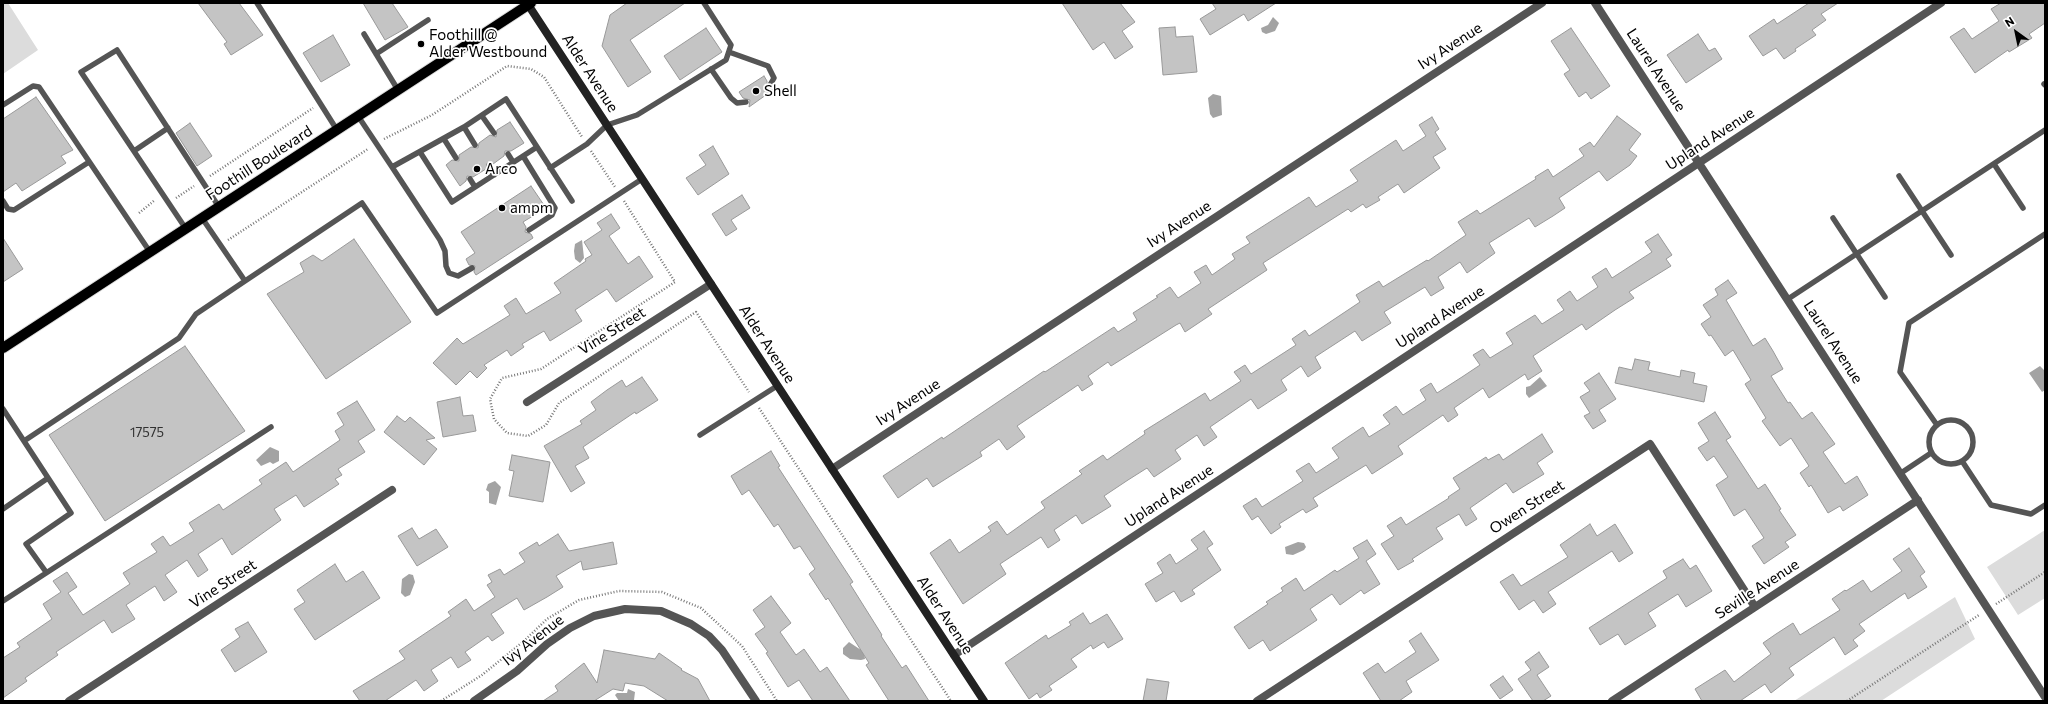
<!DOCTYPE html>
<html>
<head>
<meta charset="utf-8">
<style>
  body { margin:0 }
  #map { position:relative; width:2048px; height:704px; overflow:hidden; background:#fff; font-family:Commissioner,sans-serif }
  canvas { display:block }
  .frame { position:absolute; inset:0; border:4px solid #000; pointer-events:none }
  .north { position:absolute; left:1996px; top:12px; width:40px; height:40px; -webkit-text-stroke:3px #fff; paint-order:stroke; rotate:327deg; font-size:11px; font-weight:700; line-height:16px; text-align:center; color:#000 }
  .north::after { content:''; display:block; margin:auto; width:14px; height:18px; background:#000; clip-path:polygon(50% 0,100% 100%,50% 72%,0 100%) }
</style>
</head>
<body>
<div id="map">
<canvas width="2048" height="704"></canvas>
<div class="frame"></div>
<div class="north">N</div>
</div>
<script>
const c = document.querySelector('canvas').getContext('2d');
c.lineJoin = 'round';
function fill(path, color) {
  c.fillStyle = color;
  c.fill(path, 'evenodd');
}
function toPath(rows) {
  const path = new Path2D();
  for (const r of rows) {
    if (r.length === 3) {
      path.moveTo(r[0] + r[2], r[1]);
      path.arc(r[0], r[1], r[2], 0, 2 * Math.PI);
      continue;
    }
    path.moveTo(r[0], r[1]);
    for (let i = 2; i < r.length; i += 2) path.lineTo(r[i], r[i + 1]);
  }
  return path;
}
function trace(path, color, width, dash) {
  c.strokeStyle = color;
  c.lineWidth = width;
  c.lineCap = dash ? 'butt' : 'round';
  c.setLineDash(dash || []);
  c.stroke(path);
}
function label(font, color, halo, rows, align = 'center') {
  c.font = font + ' Commissioner,sans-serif';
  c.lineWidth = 3.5;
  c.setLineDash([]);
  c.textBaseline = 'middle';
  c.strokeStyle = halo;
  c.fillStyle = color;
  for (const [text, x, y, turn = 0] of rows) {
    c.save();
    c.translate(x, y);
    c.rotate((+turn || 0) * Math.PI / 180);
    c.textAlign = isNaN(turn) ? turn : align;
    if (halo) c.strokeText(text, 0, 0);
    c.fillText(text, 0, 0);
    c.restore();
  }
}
const green = toPath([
  [3,3,8,3,38,50,3,74],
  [2045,530,2045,598,2018,615,1987,567],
  [1955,597,1975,639,1881,701,1794,701]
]);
const water = toPath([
  [1273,17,1279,23,1275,31,1266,34,1262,32,1261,28,1268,25],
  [1213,94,1221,96,1222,115,1213,118,1210,114,1208,98],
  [582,240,584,258,580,263,575,259,574,251,575,244],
  [2040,366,2045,371,2045,390,2042,392,2029,373],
  [1540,377,1547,386,1529,398,1526,394,1526,387,1530,386],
  [270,447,279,451,279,461,273,464,270,462,261,466,256,460],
  [495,481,501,487,496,505,489,503,489,492,486,490,488,484],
  [1298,542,1304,543,1306,547,1304,550,1293,555,1286,554,1285,547],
  [409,574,413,575,415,582,410,595,405,597,401,593,402,579],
  [849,642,864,652,865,659,861,660,850,659,843,654,843,648],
  [628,689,635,692,634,700,619,701,615,695,617,693,627,693]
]);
const building = toPath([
  [198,3,239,3,263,35,231,55,224,44,227,42,198,3],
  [363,3,392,3,408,27,385,40,363,3],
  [627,3,685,3,630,40,651,72,628,87,602,46,610,15,627,3],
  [1062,3,1120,3,1135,22,1122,31,1133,47,1115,59,1104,42,1093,50,1062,3],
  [1212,3,1276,3,1248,21,1244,14,1210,35,1200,19,1216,9,1212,3],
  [1809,3,1838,3,1821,14,1826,20,1812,30,1816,35,1795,49,1796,51,1784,59,1776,48,1763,56,1749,36,1774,19,1777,24,1809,3],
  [2001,3,2045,3,2045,23,2029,34,2032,38,2009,52,2008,50,1975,73,1950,37,1964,28,1972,39,1999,21,1991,9,2001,3],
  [1175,27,1176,37,1193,36,1197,72,1163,75,1159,28,1175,27],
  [706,28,722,52,680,80,664,56,706,28],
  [1571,28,1610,86,1591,99,1586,92,1579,97,1564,74,1570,70,1551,41,1571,28],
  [1698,34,1709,51,1715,48,1722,59,1686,83,1667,55,1698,34],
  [333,35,350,65,321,82,303,53,333,35],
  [764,76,767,81,767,87,773,90,749,107,750,100,743,98,739,92,764,76],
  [36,97,73,150,61,156,66,163,22,191,16,183,3,192,3,119,36,97],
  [1617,116,1641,134,1629,150,1637,156,1630,165,1607,181,1599,171,1559,198,1565,208,1553,216,1535,227,1529,218,1489,243,1495,253,1467,273,1460,262,1438,277,1444,288,1431,296,1425,287,1384,312,1391,323,1362,341,1355,331,1315,357,1321,368,1308,377,1301,366,1281,380,1287,390,1258,409,1251,399,1210,427,1217,437,1204,446,1197,435,1175,450,1181,459,1154,477,1147,468,1128,480,1104,496,1111,506,1082,524,1076,515,1054,530,1060,540,1048,548,1041,537,1000,564,1006,574,963,604,930,553,950,539,959,553,991,531,988,527,997,521,1007,535,1045,508,1041,502,1082,474,1079,471,1103,455,1107,460,1145,434,1144,431,1205,393,1210,401,1241,381,1234,372,1245,365,1251,374,1296,345,1292,339,1305,330,1309,336,1360,302,1356,295,1379,281,1383,287,1427,260,1428,261,1466,235,1458,222,1477,210,1480,214,1536,179,1535,177,1548,169,1553,177,1584,156,1579,149,1590,142,1594,147,1617,116],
  [1432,117,1439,129,1435,132,1446,149,1433,157,1440,168,1404,193,1398,184,1378,197,1380,200,1366,208,1363,204,1351,212,1348,209,1263,263,1267,270,1208,309,1212,314,1185,332,1180,323,1176,325,1111,366,1108,362,1088,376,1093,384,1082,391,1078,385,1017,426,1025,437,1007,450,999,439,980,452,982,456,933,487,927,478,898,498,883,476,942,437,943,439,1044,371,1045,372,1114,327,1118,332,1137,320,1133,313,1158,297,1156,296,1170,287,1178,298,1201,283,1194,272,1206,265,1212,275,1235,259,1232,254,1250,243,1246,237,1309,197,1316,207,1358,181,1350,170,1396,140,1403,151,1426,136,1419,125,1432,117],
  [510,122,524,143,511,151,505,151,504,156,493,164,487,163,486,169,473,177,467,176,466,181,460,186,446,165,452,160,459,161,459,155,471,147,478,148,479,143,490,135,496,137,497,130,510,122],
  [190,123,212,156,197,166,176,133,190,123],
  [713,146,729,174,698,195,686,178,706,165,699,155,713,146],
  [531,186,546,208,523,222,526,227,525,232,531,234,533,238,476,275,474,272,475,266,469,265,466,259,475,253,461,232,531,186],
  [742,195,750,208,731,220,737,229,726,236,712,214,742,195],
  [611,214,620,228,609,236,628,264,639,256,653,277,616,302,607,289,575,310,582,321,550,341,544,331,522,344,524,347,511,356,507,350,484,365,487,368,477,378,470,371,456,385,433,363,457,338,463,344,510,315,504,306,516,298,526,314,561,293,554,283,586,261,585,259,592,255,584,242,602,230,597,223,611,214],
  [1658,234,1672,255,1666,259,1671,266,1629,292,1634,298,1615,310,1586,330,1582,324,1533,356,1542,371,1528,380,1525,374,1489,398,1483,388,1454,408,1458,415,1448,422,1443,415,1398,446,1403,454,1372,474,1366,465,1313,498,1318,506,1306,513,1303,509,1279,524,1281,527,1271,534,1258,516,1252,520,1243,506,1256,498,1262,507,1303,481,1296,471,1309,463,1316,473,1339,458,1332,448,1348,437,1363,427,1369,437,1390,424,1383,415,1396,406,1403,415,1426,400,1420,390,1431,383,1437,393,1462,377,1480,365,1473,355,1483,349,1490,358,1513,344,1506,333,1535,315,1542,324,1564,310,1557,300,1570,291,1577,301,1598,287,1592,277,1606,268,1612,278,1652,252,1645,242,1658,234],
  [3,238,23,269,3,282,3,238],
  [354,239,411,322,326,379,267,294,304,272,300,263,313,255,322,261,354,239],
  [1728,280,1737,293,1726,300,1753,346,1765,338,1773,351,1783,369,1771,376,1788,403,1790,402,1802,419,1812,412,1835,444,1823,452,1845,484,1857,476,1868,495,1843,511,1840,506,1828,513,1811,485,1809,487,1800,473,1809,466,1791,438,1780,446,1762,421,1766,418,1745,384,1751,380,1733,350,1725,356,1711,335,1709,336,1701,324,1711,317,1703,305,1718,295,1715,289,1728,280],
  [185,346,245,431,105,521,49,435,185,346],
  [1635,359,1650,362,1648,370,1680,377,1681,370,1695,373,1693,383,1707,386,1704,402,1615,383,1619,367,1632,370,1635,359],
  [1599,373,1616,399,1599,410,1606,421,1593,429,1584,416,1590,413,1580,397,1590,391,1584,383,1599,373],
  [642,377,658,400,636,414,635,412,583,447,589,458,575,466,585,483,571,492,544,446,582,424,580,421,596,410,591,402,607,390,622,380,626,387,642,377],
  [460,397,463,416,473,415,476,431,443,437,437,402,460,397],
  [357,401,375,430,358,441,365,452,338,469,342,475,335,479,339,484,304,507,296,495,274,509,281,520,232,555,222,538,198,554,208,570,198,577,187,560,165,575,177,592,164,601,155,586,126,605,135,619,112,633,104,620,56,652,58,655,25,678,27,681,3,698,3,658,20,647,17,643,52,619,43,604,61,592,53,581,67,572,77,587,68,593,83,615,130,584,123,573,157,552,151,544,163,536,170,546,194,531,189,523,219,504,223,510,262,484,259,480,286,462,293,472,340,440,335,431,344,425,337,413,357,401],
  [1715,412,1731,437,1726,440,1758,489,1765,484,1781,509,1779,510,1796,535,1785,542,1789,547,1764,564,1752,546,1764,538,1745,509,1734,516,1716,485,1728,477,1714,456,1707,461,1698,448,1709,441,1698,423,1715,412],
  [397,416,405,422,410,417,435,438,426,440,437,449,424,465,384,432,397,416],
  [1542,434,1553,452,1537,463,1544,474,1513,493,1506,483,1470,508,1477,519,1466,526,1459,514,1436,528,1443,539,1412,559,1414,561,1398,570,1381,544,1394,536,1387,526,1401,517,1406,525,1449,498,1448,497,1460,489,1453,478,1486,457,1488,460,1499,454,1503,460,1542,434],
  [771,451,780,466,778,467,853,582,850,584,882,635,881,636,902,668,906,665,929,701,889,701,866,665,869,663,828,598,826,600,809,574,815,569,800,546,794,549,778,524,774,527,749,490,742,495,731,476,771,451],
  [512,455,550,462,543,502,509,496,514,471,509,470,512,455],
  [1590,524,1597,536,1615,524,1633,553,1619,562,1612,551,1548,592,1556,604,1543,613,1534,600,1519,610,1500,582,1513,574,1521,586,1568,557,1560,545,1590,524],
  [412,528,419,539,436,529,448,547,417,566,398,536,412,528],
  [1204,531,1213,544,1207,548,1221,570,1192,590,1195,594,1181,602,1174,591,1156,602,1145,584,1163,573,1157,563,1170,554,1176,564,1198,549,1191,540,1204,531],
  [558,534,569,551,613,542,617,564,583,570,581,561,556,576,563,587,547,597,524,610,517,598,491,614,504,633,492,641,488,636,465,652,471,660,458,668,451,657,431,670,438,681,424,691,416,680,385,701,360,701,353,691,405,659,399,651,451,616,448,612,466,599,474,611,495,597,487,585,492,582,488,575,500,569,504,575,525,562,519,553,537,542,539,546,558,534],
  [1367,540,1376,554,1366,561,1380,584,1364,594,1361,590,1340,605,1332,594,1310,609,1317,620,1302,630,1270,651,1263,640,1249,649,1234,627,1268,604,1266,602,1283,591,1281,588,1296,578,1304,591,1335,570,1337,572,1359,558,1353,548,1367,540],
  [1909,548,1925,572,1920,576,1927,587,1908,599,1905,593,1859,624,1865,631,1853,640,1858,646,1845,655,1834,637,1789,668,1794,675,1771,693,1765,684,1740,701,1702,701,1695,689,1725,670,1734,682,1771,654,1763,643,1776,634,1793,623,1800,635,1840,610,1832,599,1845,590,1846,591,1863,580,1871,592,1902,571,1893,559,1909,548],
  [1683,559,1690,569,1696,565,1712,591,1686,607,1678,594,1648,613,1656,626,1638,637,1625,645,1618,634,1600,645,1589,628,1667,578,1663,571,1683,559],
  [335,564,346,582,363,571,380,598,315,640,294,609,305,602,297,590,335,564],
  [771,596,791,623,780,632,796,655,804,649,820,672,827,667,850,701,813,701,799,680,788,687,766,653,768,652,755,634,765,627,753,610,771,596],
  [1083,613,1090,624,1107,614,1123,639,1108,648,1104,642,1093,649,1091,645,1071,659,1077,667,1049,686,1052,690,1040,698,1037,693,1029,699,1005,663,1046,635,1048,639,1071,625,1069,622,1083,613],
  [248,622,267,652,235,672,221,650,240,637,235,629,248,622],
  [1421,633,1439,660,1406,681,1412,692,1399,701,1381,701,1363,673,1378,663,1385,673,1416,652,1409,641,1421,633],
  [604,650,655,659,659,653,682,669,681,670,698,679,710,701,668,701,644,686,625,683,623,691,613,689,594,701,543,701,558,691,555,686,584,663,597,683,604,650],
  [1539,652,1549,667,1537,675,1551,696,1543,701,1533,701,1518,679,1531,670,1525,662,1539,652],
  [1503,676,1513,690,1500,699,1490,685,1503,676],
  [1147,679,1169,682,1166,701,1143,701,1147,679]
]);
const path = toPath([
  [384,139,432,115,507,66,531,69,544,77,582,137],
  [591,151,615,187],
  [210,176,313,108],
  [176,198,194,186],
  [624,201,675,282,541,369,502,378,490,399,494,419,507,433,528,436,546,425,559,403,696,312,749,392],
  [139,213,155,200],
  [228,240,368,149],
  [759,408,951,701],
  [1996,604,2045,572],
  [441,701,482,675,524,641,547,619,579,600,619,591,662,592,701,608,742,646,777,701],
  [1847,701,1979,615]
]);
const lane = toPath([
  [257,3,337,130],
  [364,34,398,90],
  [729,52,768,66,774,78,770,85],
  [376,54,428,20],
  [711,69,731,98,737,103,746,102],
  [2044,84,2045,85],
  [3,105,33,86,39,87,150,252],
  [358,116,392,167,464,127,506,99,572,201],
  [482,116,494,133],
  [464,127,475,145],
  [444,139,456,158],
  [134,151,168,128],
  [420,152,452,202,537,147],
  [508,154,513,162],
  [523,156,555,208,552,215,529,230],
  [1994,164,2023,208],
  [489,166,494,175],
  [392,167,440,240,445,251,446,266,449,273,458,276,472,268],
  [550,168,587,144,607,125,637,115,726,60,731,45,704,3],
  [1899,176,1951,255],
  [470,179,475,187],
  [3,201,8,209,14,210,89,162],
  [1833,218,1885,297],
  [186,229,81,72,117,50,219,207],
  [245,281,362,203,437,313,642,179],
  [1788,299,2045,130],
  [3,409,71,513,26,544,46,572],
  [1951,442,22],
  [1937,425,1900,372,1909,323,2045,234],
  [700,435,777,386],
  [24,441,179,338,196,314,245,281,202,218],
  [1962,461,1991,505,2031,514,2045,505],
  [1901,473,1931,453],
  [3,509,48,478],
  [3,601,271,427]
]);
const street = toPath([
  [1595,3,2045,697],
  [527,402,711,284],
  [832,469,1542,3],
  [954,655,1941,3],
  [69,701,392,490],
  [474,701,517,671,547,644,570,628,594,616,625,609,661,611,691,624,709,636,722,650,756,701],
  [1257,701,1650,444,1755,607],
  [1612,701,1918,500]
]);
const secondary = toPath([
  [527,3,984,701]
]);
const primary = toPath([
  [3,348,531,3]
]);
const markers = [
  [421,44,4,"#000"],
  [756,91,4,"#000"],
  [477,169,4,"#000"],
  [502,208,4,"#000"]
];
const numberNames = [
  ["17575",147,433]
];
const poiNames = [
  ["Foothill @",429,35],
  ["Alder Westbound",429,52],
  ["Shell",764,91],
  ["Arco",485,169],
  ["ampm",510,208]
];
const streetNames = [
  ["Ivy Avenue",1450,46,-33],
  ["Laurel Avenue",1656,70,57],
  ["Alder Avenue",590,73,57],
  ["Upland Avenue",1710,139,-33],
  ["Foothill Boulevard",259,163,-33],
  ["Ivy Avenue",1179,224,-33],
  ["Upland Avenue",1440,317,-33],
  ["Vine Street",612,331,-32],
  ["Laurel Avenue",1833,342,57],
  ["Alder Avenue",767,344,57],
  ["Ivy Avenue",908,402,-33],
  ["Upland Avenue",1169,496,-33],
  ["Owen Street",1527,507,-33],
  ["Vine Street",223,584,-33],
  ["Seville Avenue",1757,589,-33],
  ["Alder Avenue",945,615,57],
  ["Ivy Avenue",533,640,-38]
];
fill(green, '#dcdcdc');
fill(water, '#a3a3a3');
fill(building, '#c4c4c4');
trace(building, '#999', 1);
trace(primary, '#dbdbdb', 12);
trace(path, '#777', 2.5, [1, 2]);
trace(lane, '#555', 5.5);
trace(street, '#555', 8);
trace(secondary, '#222', 8);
trace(primary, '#000', 10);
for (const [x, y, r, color] of markers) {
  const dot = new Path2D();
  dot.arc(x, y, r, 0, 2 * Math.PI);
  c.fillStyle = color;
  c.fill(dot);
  trace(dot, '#fff', 1.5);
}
label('13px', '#313131', null, numberNames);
label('15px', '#000', '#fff', poiNames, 'left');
label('15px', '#000', '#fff', streetNames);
</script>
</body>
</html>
